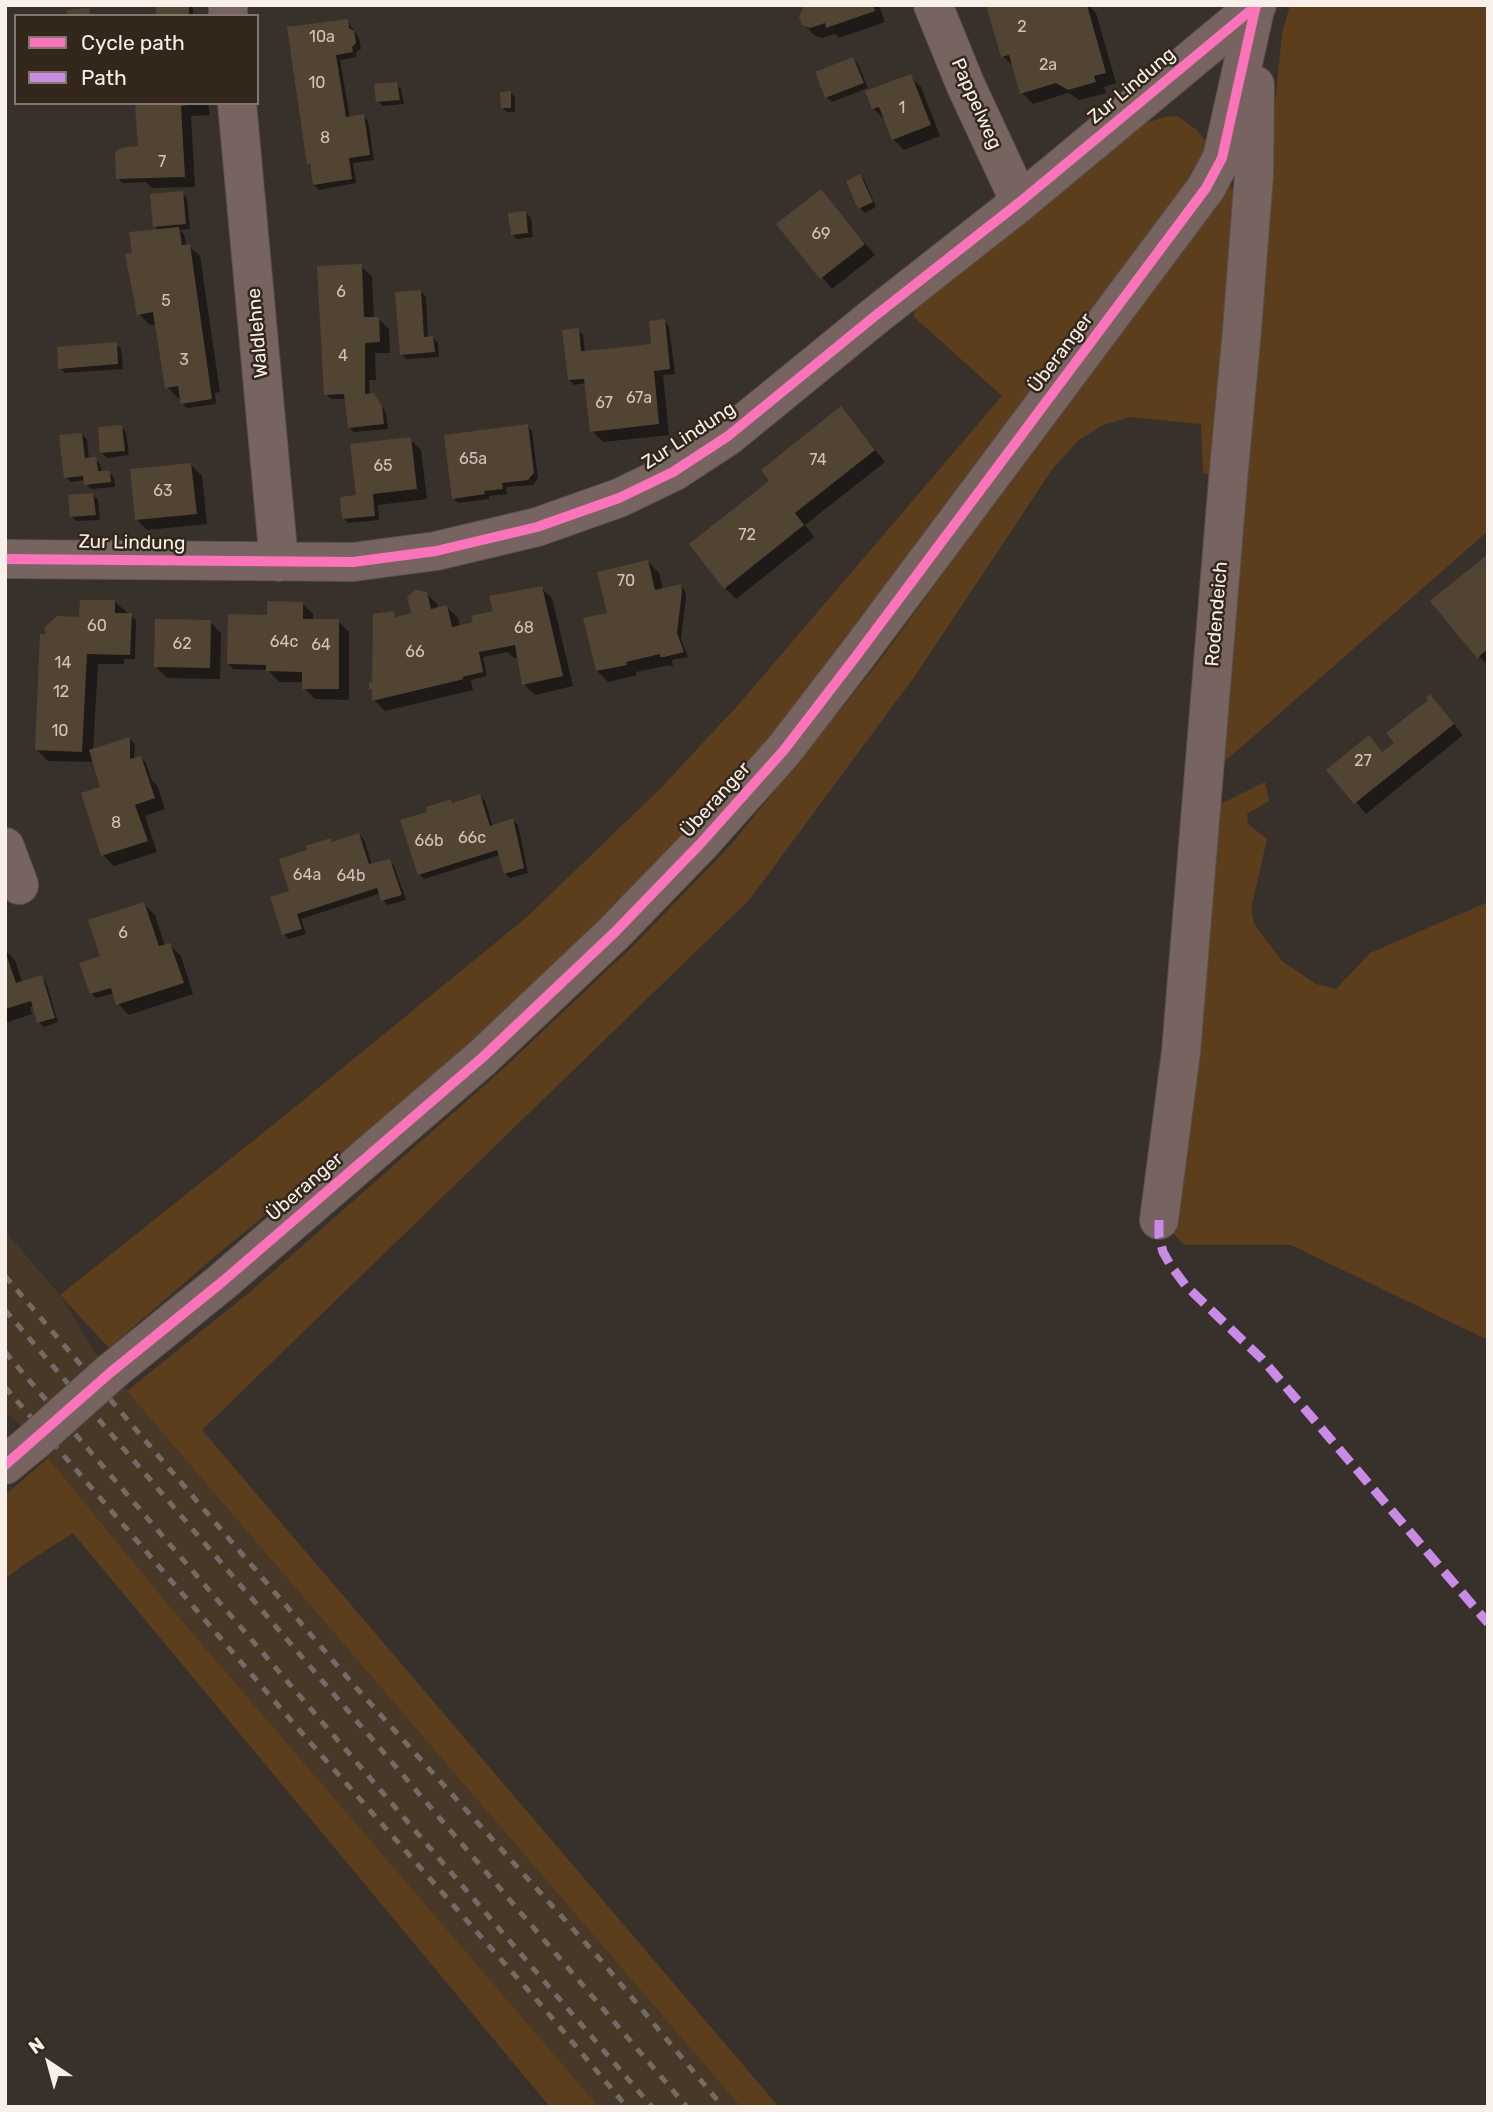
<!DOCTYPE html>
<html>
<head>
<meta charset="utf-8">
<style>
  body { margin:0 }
  #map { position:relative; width:1493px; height:2112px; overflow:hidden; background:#38312b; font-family:Rubik,sans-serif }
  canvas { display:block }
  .frame { position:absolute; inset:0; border:7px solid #f8f0e8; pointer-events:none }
  .legend { position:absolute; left:14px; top:14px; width:245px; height:91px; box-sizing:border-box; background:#33271c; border:2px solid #82776e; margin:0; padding:9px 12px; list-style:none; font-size:21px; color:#f8f0e8 }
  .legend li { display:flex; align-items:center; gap:14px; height:35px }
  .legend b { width:35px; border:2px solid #82776e }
  .north { position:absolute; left:14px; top:2028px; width:70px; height:70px; -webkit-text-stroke:5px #33271c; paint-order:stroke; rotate:324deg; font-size:19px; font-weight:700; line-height:28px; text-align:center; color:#f8f0e8 }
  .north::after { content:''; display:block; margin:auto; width:24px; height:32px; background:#f8f0e8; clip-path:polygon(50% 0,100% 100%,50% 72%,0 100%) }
</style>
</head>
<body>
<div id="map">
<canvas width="1493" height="2112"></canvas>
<div class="frame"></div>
<ul class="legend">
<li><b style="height:9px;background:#fb73b8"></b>Cycle path</li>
<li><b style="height:9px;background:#ca8be6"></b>Path</li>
</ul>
<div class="north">N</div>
</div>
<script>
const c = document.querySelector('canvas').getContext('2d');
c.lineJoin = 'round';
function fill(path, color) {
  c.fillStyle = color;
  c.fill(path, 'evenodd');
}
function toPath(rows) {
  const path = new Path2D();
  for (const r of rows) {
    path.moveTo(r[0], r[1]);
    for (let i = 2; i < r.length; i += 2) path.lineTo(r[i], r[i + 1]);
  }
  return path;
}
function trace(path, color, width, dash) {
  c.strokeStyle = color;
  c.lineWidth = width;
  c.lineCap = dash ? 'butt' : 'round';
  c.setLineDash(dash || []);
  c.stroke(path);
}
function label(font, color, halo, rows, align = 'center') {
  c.font = font + ' Rubik,sans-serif';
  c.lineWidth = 5;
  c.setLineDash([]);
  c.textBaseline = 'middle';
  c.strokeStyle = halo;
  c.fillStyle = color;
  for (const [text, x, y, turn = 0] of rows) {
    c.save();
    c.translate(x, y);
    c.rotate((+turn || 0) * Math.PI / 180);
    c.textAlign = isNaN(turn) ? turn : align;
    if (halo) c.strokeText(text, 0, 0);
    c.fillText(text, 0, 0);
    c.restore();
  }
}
const built = toPath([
  [5,1231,60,1295,97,1355,741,2107,599,2107,166,1602,48,1458,18,1423,5,1412]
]);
const green = toPath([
  [1290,5,1488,5,1488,531,1215,770,1237,484,1282,34],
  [1177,116,1197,130,1207,143,1210,155,777,733,693,833,471,1046,213,1258,109,1348,60,1295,278,1121,528,916,661,788,740,703,1002,396,914,317,915,304,1146,123,1165,117],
  [1226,185,1235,188,1219,477,1203,473,1201,424,1130,417,1103,425,1079,440,1053,468,917,673,750,899,202,1430,779,2107,741,2107,127,1391,250,1292,503,1069,634,945,729,847,879,662,1213,199],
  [1265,782,1269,801,1247,814,1248,824,1267,839,1251,909,1254,924,1282,961,1316,984,1336,989,1370,953,1488,902,1488,1340,1291,1245,1184,1245,1166,1225,1217,806],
  [48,1458,166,1602,599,2107,550,2107,73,1533,23,1565,5,1579,5,1495]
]);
const shadow = toPath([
  [158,5,193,5,193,16,157,16],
  [803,5,879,5,885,22,839,38,835,34,822,38,815,36,804,24],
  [988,5,1088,5,1096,13,1116,83,1104,87,1106,93,1080,100,1068,93,1033,104,1022,93,1015,68,1003,56],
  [347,21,359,38,361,49,356,52,357,57,340,60,350,118,363,116,368,121,374,160,353,163,356,183,319,190,314,185,312,167,308,164,289,29],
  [853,59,858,64,868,88,832,102,826,97],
  [910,76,921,87,940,136,904,150,893,139,884,119,873,108],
  [396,84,401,89,404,104,383,106,378,101],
  [510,92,515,97,515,112,507,112,502,107],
  [138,103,208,103,210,115,191,116,195,187,152,188,146,182,123,183,118,178,139,148],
  [860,176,865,181,876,207,865,213,860,208],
  [821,191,875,255,832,289,779,225],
  [182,193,187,198,190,229,179,230,184,234,186,246,189,246,200,256,220,392,215,393,216,404,187,408,182,403,181,398,178,398,167,387,157,324,150,325,139,314,136,254,159,231,155,227],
  [526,213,531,218,533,237,517,239,512,234],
  [361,266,372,277,374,319,378,318,389,329,390,353,375,353,376,380,369,380,370,395,379,401,386,413,388,429,354,432,349,427,346,399,331,399,326,394],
  [421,292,426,297,428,338,433,338,438,343,439,357,407,359,401,354],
  [664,321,669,326,675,374,663,375,669,435,603,442,592,431,586,383,574,385,569,380,578,330,583,335,585,353,653,349],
  [116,344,121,349,123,369,65,373,60,368],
  [851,420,885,462,805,525,814,537,736,599,725,588],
  [527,426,532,431,538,478,533,485,506,487,507,494,489,496,489,499,458,503,453,498],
  [121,427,126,432,129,455,107,458,102,453],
  [82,434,87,440,89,460,95,459,100,464,102,473,109,472,114,478,115,487,91,489,86,484,85,480,71,482,66,477],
  [410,439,421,450,427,499,378,505,379,520,348,523,343,518,358,497],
  [191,465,202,476,207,524,147,530,136,519],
  [93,495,98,500,100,520,76,521,71,516],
  [1488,557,1488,666,1433,602],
  [648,562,659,573,663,590,680,585,685,591,686,597,681,639,688,657,672,660,673,667,670,665,636,672,637,675,608,682,597,671,609,614],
  [541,588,552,598,573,686,535,695,524,684,519,657,514,658,508,652,483,657,487,676,471,680,473,690,385,711,374,700,374,683,393,613,399,618,413,614,426,593,437,604,438,609,447,607,458,618,460,627,475,624],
  [115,602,136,620,135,659,124,659,124,664,98,664,93,751,130,739,135,744,134,760,141,758,146,763,151,779,157,785,165,809,145,816,157,852,114,866,103,855,103,787,94,762,48,761,37,750,50,636,79,618],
  [302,603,313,614,313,621,338,621,349,632,349,700,315,699,304,688,304,682,279,682,268,670,233,669,228,664,268,617],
  [210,622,221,633,220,679,167,678,156,667],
  [1430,696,1463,735,1366,814,1329,770,1369,738,1383,753,1396,743,1430,701],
  [480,796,485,801,493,827,513,820,518,825,528,873,510,878,505,873,500,855,424,879,419,874,429,813,451,801,454,804],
  [359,835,364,840,372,865,389,861,394,866,406,900,388,905,383,900,381,893,301,919,306,934,289,939,284,934,292,892,309,851,331,840,334,843],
  [144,904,155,915,165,946,170,945,181,956,193,994,129,1015,118,1004,114,993,96,998,91,993,102,957],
  [5,950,15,960,22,982,41,977,46,982,58,1022,44,1027,39,1022,34,1006,30,1007,32,1014,5,1023]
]);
const building = toPath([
  [156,5,189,5,189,16,156,16],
  [801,5,873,5,875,11,826,28,825,23,810,28,802,25,799,17,803,9],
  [986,5,1087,5,1106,73,1094,76,1096,82,1068,90,1056,83,1020,94,1009,55,1001,57],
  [89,8,90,16,67,16,67,10],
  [348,19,349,28,354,31,356,43,352,47,353,52,336,55,346,117,364,114,370,155,349,158,352,179,313,185,310,164,307,165,287,27],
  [853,57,864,83,825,98,815,72],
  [911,74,931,125,892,140,879,107,872,109,865,91],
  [397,82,400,100,376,102,374,84],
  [511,91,511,108,501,108,500,92],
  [137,103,188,103,188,105,181,106,185,177,116,179,115,152,121,148,138,146,135,107,137,106],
  [860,174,873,202,858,209,846,181],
  [821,189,865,244,820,279,776,224],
  [183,191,186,224,153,227,150,194],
  [526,211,528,233,511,235,508,213],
  [179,227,182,245,190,244,212,399,181,404,178,386,165,388,153,312,137,315,125,254,132,253,129,232],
  [362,264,364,317,379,317,380,342,365,343,365,394,374,393,382,406,384,424,348,428,344,394,324,395,317,266],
  [421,290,424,337,433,336,435,352,400,355,395,292],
  [665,319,670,369,654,371,659,424,590,432,584,379,568,380,562,330,579,328,581,351,616,348,651,344,649,321],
  [117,342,118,364,58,369,57,347],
  [841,406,875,450,795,513,804,525,724,589,689,544,769,481,761,470],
  [528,424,534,473,528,480,502,483,503,489,484,491,485,494,452,499,444,435],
  [122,425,125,451,100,453,98,427],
  [82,433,85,458,96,457,98,471,110,471,111,482,84,485,83,476,64,478,59,435],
  [411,437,417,489,373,494,375,516,342,519,340,497,356,495,350,444],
  [191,463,197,514,135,520,130,469],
  [93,493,96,515,70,517,68,495],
  [1488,554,1488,649,1477,658,1430,601],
  [648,560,655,590,681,584,682,591,677,633,684,652,664,657,660,657,660,654,626,662,627,665,596,671,583,618,607,613,597,572],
  [542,586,563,676,522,685,515,645,479,652,483,672,462,677,464,679,372,701,372,689,369,689,369,682,372,682,373,614,394,611,396,617,411,613,407,597,415,590,427,592,431,609,447,605,452,627,473,622,471,616,493,611,489,596],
  [80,600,115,600,115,613,132,613,130,655,87,654,82,752,35,750,40,634,45,634,45,627,57,616,79,617],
  [267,601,303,602,303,619,339,619,339,689,302,689,302,672,266,671,266,665,227,664,228,614,267,615],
  [155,619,211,620,210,668,154,667],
  [1430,694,1454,724,1354,804,1326,770,1369,735,1382,752,1394,743,1386,733,1428,700,1426,698],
  [130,737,130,759,141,756,155,798,135,805,148,841,101,856,81,793,100,787,89,750],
  [480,794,490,826,513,818,524,868,504,874,497,850,418,875,400,820,427,812,426,807,451,799,452,803],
  [359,833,369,864,390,859,402,895,381,901,377,888,297,914,302,929,282,935,270,897,289,891,279,859,307,850,305,846,331,838,332,842],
  [144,902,159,946,170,943,184,983,116,1005,111,988,90,994,79,963,100,956,88,920],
  [5,951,16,983,42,975,55,1018,37,1023,31,1001,5,1009]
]);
const minor = toPath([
  [228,5,228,16],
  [933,5,966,86,1020,202],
  [237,103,279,562],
  [5,559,353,562,436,551,537,527,619,498,673,472,728,436,875,316,1020,202,1257,5],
  [5,847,19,885],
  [1159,1220,1181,1052,1228,480,1242,330,1254,175,1255,85],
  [111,1372,222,1282,483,1057,614,933,701,843,784,750,857,655,1206,188,1222,158,1256,5],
  [5,1465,34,1441]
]);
const rail = toPath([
  [5,1276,352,1683,599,1958,723,2107],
  [5,1310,687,2107],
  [5,1352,652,2107],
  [5,1387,301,1732,542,2006,627,2107]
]);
const minorBridge = toPath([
  [34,1441,111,1372]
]);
const quiet = toPath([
  [1159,1220,1159,1236,1163,1252,1171,1266,1186,1286,1262,1359,1488,1623]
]);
const cycleway = toPath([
  [5,559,353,562,436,551,537,527,619,498,673,472,728,436,875,316,1020,202,1257,5],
  [5,1465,111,1372,222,1282,483,1057,614,933,701,843,784,750,857,655,1206,188,1222,158,1256,5]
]);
const numberNames = [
  ["2",1022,27],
  ["10a",322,37],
  ["2a",1048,65],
  ["10",317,83],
  ["1",902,108],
  ["8",325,138],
  ["7",162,162],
  ["69",821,234],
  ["6",341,292],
  ["5",166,301],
  ["4",343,356],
  ["3",184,360],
  ["67a",639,398],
  ["67",604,403],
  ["65a",473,459],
  ["74",818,460],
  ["65",383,466],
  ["63",163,491],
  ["72",747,535],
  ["70",626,581],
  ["60",97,626],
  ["68",524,628],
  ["64c",284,642],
  ["62",182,644],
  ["64",321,645],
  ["66",415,652],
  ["14",63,663],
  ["12",61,692],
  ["10",60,731],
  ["27",1363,761],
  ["8",116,823],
  ["66c",472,838],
  ["66b",429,841],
  ["64a",307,875],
  ["64b",351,876],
  ["6",123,933]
];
const streetNames = [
  ["Zur Lindung",1132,86,-40],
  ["Pappelweg",976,104,66],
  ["Waldlehne",258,333,-95],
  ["Überanger",1061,353,-53],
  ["Zur Lindung",689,436,-33],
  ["Zur Lindung",132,543,1],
  ["Rodendeich",1217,614,-85],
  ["Überanger",716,800,-48],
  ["Überanger",305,1187,-41]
];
fill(built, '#483828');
fill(green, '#5d3e1c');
fill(shadow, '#0007');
fill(building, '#524433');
trace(minor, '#56504a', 40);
trace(minor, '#776461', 38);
trace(rail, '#746a66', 5, [9, 9]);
trace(minorBridge, '#56504a', 40, []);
trace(minorBridge, '#776461', 38);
trace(quiet, '#ca8be6', 9, [18, 9]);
trace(cycleway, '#fb73b8', 10);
label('16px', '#cec5bb', null, numberNames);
label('19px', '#f8f0e8', '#33271c', streetNames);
</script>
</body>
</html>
